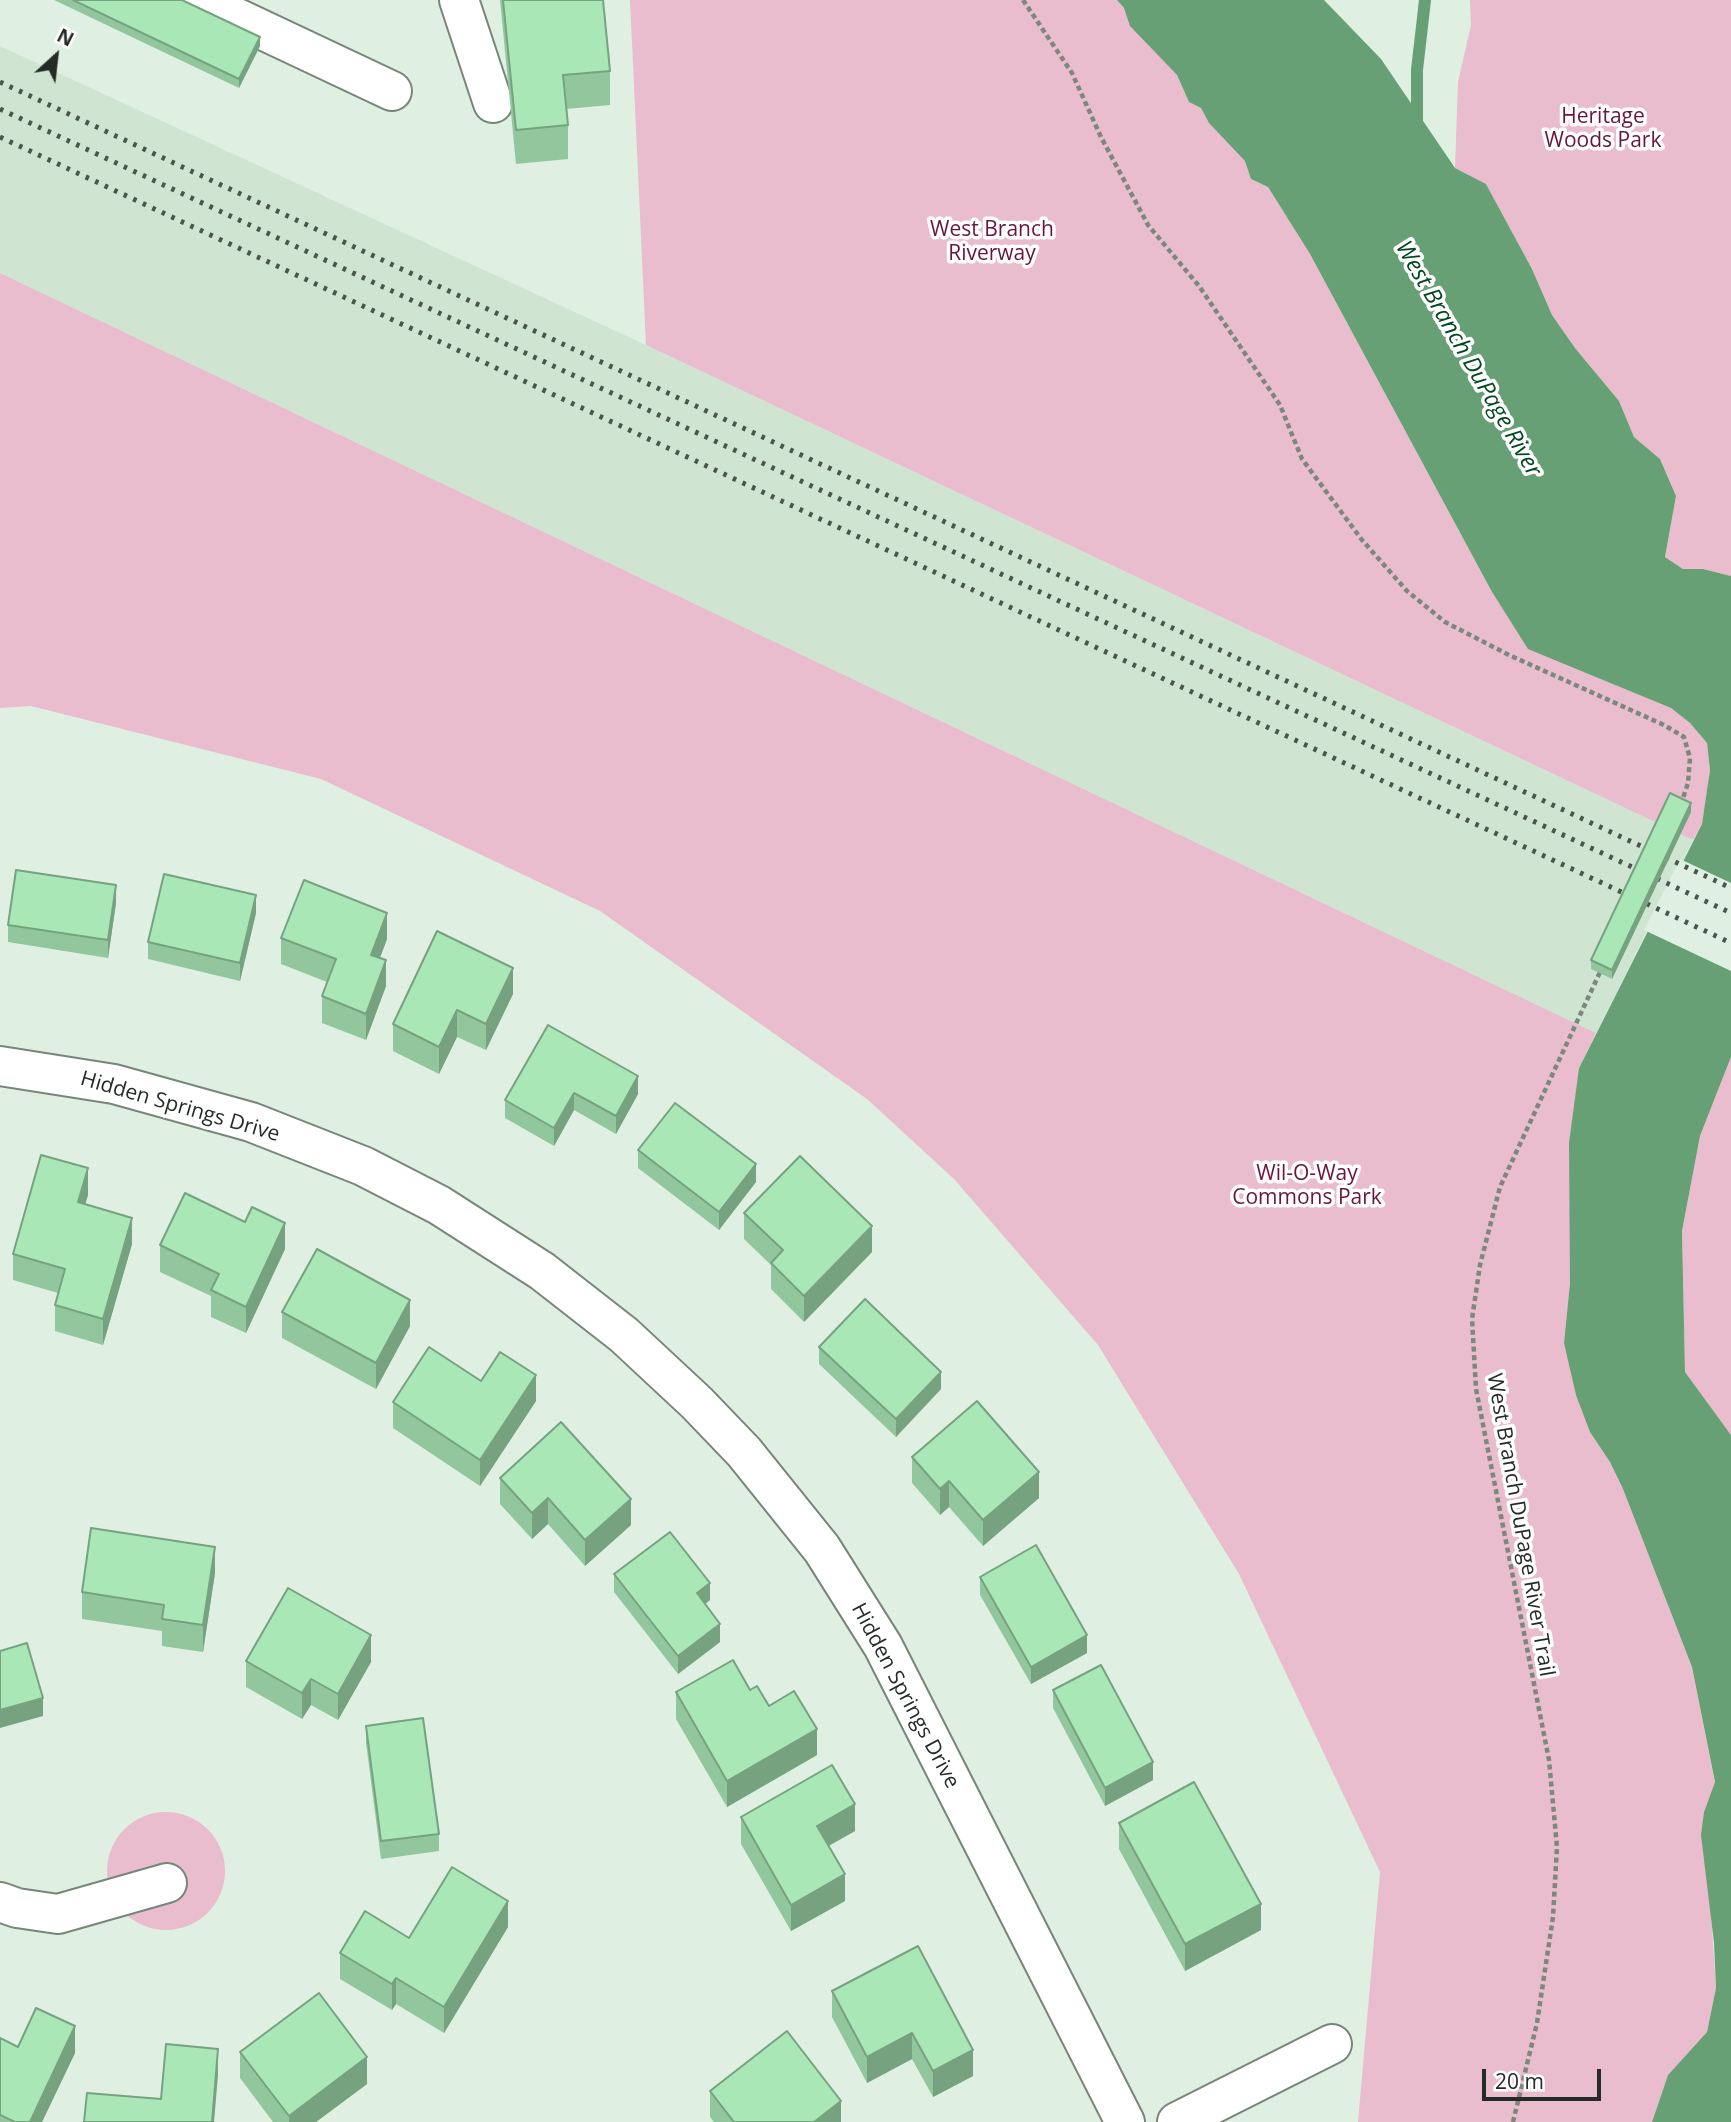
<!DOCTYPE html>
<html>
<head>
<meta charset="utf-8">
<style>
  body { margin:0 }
  #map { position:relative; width:1731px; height:2122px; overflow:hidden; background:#dff0e2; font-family:"Open Sans",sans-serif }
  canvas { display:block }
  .north { position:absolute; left:21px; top:21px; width:70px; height:70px; -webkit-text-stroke:5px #fff; paint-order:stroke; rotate:27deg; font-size:19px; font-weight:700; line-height:28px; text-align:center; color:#252b26 }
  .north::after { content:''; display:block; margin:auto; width:24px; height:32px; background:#252b26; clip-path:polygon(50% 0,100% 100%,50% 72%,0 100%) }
  .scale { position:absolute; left:1482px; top:2069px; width:119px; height:32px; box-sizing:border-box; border:4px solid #252b26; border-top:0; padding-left:9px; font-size:21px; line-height:24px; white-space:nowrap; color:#252b26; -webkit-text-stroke:5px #fff; paint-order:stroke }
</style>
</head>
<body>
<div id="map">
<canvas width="1731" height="2122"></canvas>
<div class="north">N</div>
<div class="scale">20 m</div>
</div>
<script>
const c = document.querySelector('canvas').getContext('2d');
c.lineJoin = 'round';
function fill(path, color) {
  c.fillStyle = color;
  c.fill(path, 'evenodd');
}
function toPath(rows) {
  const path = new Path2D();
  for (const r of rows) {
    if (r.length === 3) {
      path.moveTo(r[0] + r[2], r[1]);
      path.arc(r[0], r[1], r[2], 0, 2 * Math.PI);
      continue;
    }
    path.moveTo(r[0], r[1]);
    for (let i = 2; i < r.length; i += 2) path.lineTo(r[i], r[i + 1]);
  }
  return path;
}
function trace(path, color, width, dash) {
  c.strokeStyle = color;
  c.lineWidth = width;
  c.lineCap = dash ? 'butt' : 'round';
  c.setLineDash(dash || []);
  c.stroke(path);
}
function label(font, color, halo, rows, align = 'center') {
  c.font = font + ' "Open Sans",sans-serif';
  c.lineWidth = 7;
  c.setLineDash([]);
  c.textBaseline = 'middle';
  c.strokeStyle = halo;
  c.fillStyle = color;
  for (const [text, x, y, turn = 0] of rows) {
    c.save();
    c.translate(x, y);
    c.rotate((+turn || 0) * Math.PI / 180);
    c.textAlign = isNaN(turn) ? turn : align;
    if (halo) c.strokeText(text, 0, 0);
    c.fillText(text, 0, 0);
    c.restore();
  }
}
const built = toPath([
  [0,46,646,345,1693,840,1596,1033,0,273]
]);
const green = toPath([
  [630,0,1117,0,1124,8,1131,26,1177,75,1189,102,1201,108,1209,123,1246,161,1251,179,1268,187,1310,254,1492,592,1528,648,1671,708,1690,723,1707,743,1710,770,1706,799,1702,824,1693,840,646,345],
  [1470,0,1731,0,1731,576,1703,569,1683,569,1665,557,1676,496,1660,459,1634,437,1619,401,1575,348,1552,315,1532,269,1486,184,1455,168,1458,82,1471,25],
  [0,273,1596,1033,1579,1068,1570,1283,1564,1343,1590,1432,1610,1462,1623,1489,1692,1667,1715,1783,1704,1812,1716,1988,1707,2032,1668,2075,1652,2122,1358,2122,1380,1872,1239,1574,1098,1345,954,1179,867,1099,600,911,321,779,31,706,0,708],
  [1731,1057,1731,1435,1685,1372,1682,1231,1700,1136],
  [166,1871,59]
]);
const water = toPath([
  [1117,0,1324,0,1381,59,1455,168,1486,184,1532,269,1552,315,1575,348,1619,401,1634,437,1660,459,1676,496,1665,557,1683,569,1703,569,1731,576,1731,1057,1700,1136,1682,1231,1685,1372,1731,1435,1731,2122,1652,2122,1668,2075,1707,2032,1716,1988,1714,1943,1701,1835,1704,1812,1715,1782,1692,1667,1623,1489,1610,1462,1590,1432,1576,1395,1564,1343,1570,1283,1569,1143,1579,1068,1702,824,1710,770,1707,743,1690,723,1671,708,1528,649,1492,592,1310,254,1268,187,1251,179,1245,161,1209,123,1201,108,1189,102,1177,75,1130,26,1124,8]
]);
const pier = toPath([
  [1680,859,1731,883,1731,971,1644,930]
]);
const stream = toPath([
  [1417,129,1417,70,1425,0]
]);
const path = toPath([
  [1023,0,1072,73,1101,137,1148,225,1199,286,1280,405,1302,459,1362,540,1407,591,1445,622,1509,655,1664,725,1684,737,1690,758,1688,783,1681,804],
  [1513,2122,1537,2023,1553,1917,1557,1847,1549,1760,1476,1389,1472,1319,1480,1265,1500,1187,1601,970]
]);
const minor = toPath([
  [199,0,392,91],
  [459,0,493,103],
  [0,1066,114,1084,251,1122,363,1166,439,1205,542,1271,624,1335,697,1403,744,1452,822,1549,883,1646,1125,2122],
  [0,1902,17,1908,58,1914,167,1883],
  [1177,2122,1332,2044]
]);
const rail = toPath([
  [0,82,1731,888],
  [0,109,1731,913],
  [0,137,1731,943]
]);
const wall = toPath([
  [54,0,182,0,260,46,239,88],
  [500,0,603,0,610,71,610,105,566,109,568,125,568,159,516,164],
  [1691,812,1612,979,1591,969,1591,960],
  [116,903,108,958,8,942,8,925],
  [256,913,240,981,148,959,148,942],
  [281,938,387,939,380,958,386,986,366,1040,322,1023,322,996,327,982,281,964],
  [513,994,486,1050,457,1037,439,1074,393,1051,393,1024],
  [548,1025,638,1094,616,1134,574,1110,554,1146,505,1118,505,1100],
  [638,1150,756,1182,719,1230,638,1168],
  [88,1195,85,1204,132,1244,103,1345,55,1331,55,1305,58,1293,13,1280,13,1254],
  [744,1213,872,1252,804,1322,771,1289,771,1265,744,1239],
  [160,1245,285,1249,246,1333,211,1317,211,1296,160,1272],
  [282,1312,410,1326,376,1389,282,1338],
  [819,1347,941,1389,896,1437,819,1364],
  [481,1381,536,1401,480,1486,393,1428,393,1402],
  [912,1457,1039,1498,983,1546,949,1507,940,1515,912,1483],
  [500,1478,631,1525,585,1566,548,1524,532,1539,500,1504],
  [215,1573,203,1652,162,1646,162,1631,82,1619,82,1592],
  [614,1574,710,1600,705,1604,720,1642,678,1674,614,1592],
  [980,1577,1087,1653,1031,1684,980,1595],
  [246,1661,371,1662,338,1720,311,1705,302,1719,246,1687],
  [750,1690,817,1755,727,1807,676,1719,676,1692],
  [1053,1690,1153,1780,1105,1806,1053,1708],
  [366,1726,439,1834,439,1851,381,1859,366,1743],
  [741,1817,855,1831,829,1846,845,1901,791,1931,741,1844],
  [1119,1823,1261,1930,1185,1971,1119,1849],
  [508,1927,444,2033,396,2004,392,2010,340,1979,340,1953,409,1938],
  [918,1946,973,2076,933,2097,912,2059,867,2083,832,2017,832,1991],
  [0,2038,18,2047,75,2053,42,2122,0,2122],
  [240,2052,367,2084,316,2122,273,2122,240,2078],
  [710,2091,841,2122,714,2122,710,2117]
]);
const shadedWall = toPath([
  [260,37,260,46,239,88,239,79],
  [1691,803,1691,812,1612,979,1612,970],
  [116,885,116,903,108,958,108,940],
  [256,895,256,913,240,981,240,963],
  [387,913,387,939,371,981,371,955],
  [386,960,386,986,366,1040,366,1014],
  [513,968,513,994,486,1050,486,1024],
  [457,1010,457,1037,439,1074,439,1047],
  [638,1076,638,1094,616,1134,616,1116],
  [574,1093,574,1110,554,1146,554,1128],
  [756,1164,756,1182,719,1230,719,1212],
  [88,1168,88,1195,78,1228,78,1202],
  [132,1218,132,1244,103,1345,103,1319],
  [285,1223,285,1249,246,1333,246,1307],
  [872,1226,872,1252,804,1322,804,1296],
  [410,1300,410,1326,376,1389,376,1363],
  [941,1372,941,1389,896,1437,896,1419],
  [536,1375,536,1401,480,1486,480,1460],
  [1039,1472,1039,1498,983,1546,983,1520],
  [949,1481,949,1507,940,1515,940,1489],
  [548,1498,548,1524,532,1539,532,1513],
  [631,1499,631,1525,585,1566,585,1540],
  [215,1547,215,1573,203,1652,203,1625],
  [710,1583,710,1600,697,1611,697,1593],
  [720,1624,720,1642,678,1674,678,1656],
  [371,1635,371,1662,338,1720,338,1694],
  [1087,1635,1087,1653,1031,1684,1031,1667],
  [311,1679,311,1705,302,1719,302,1693],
  [43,1698,43,1716,0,1728,0,1710],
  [817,1729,817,1755,727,1807,727,1781],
  [1153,1762,1153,1780,1105,1806,1105,1788],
  [855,1804,855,1831,817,1852,817,1826],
  [845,1874,845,1901,791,1931,791,1905],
  [508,1901,508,1927,444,2033,444,2007],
  [1261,1904,1261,1930,1185,1971,1185,1944],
  [396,1978,396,2004,392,2010,392,1984],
  [75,2026,75,2053,42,2122,30,2122],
  [912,2033,912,2059,867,2083,867,2057],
  [218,2049,218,2075,214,2122,212,2122],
  [973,2050,973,2076,933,2097,933,2071],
  [367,2057,367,2084,316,2122,289,2122,289,2116],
  [841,2101,841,2122,814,2122]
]);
const building = toPath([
  [73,0,182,0,260,37,239,79,73,0],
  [503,0,603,0,610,71,563,75,568,125,516,130,503,0],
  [1670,793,1691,803,1612,970,1591,960,1670,793],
  [16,870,116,885,108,940,8,925,16,870],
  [164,874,256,895,240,963,148,942,164,874],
  [304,880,387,913,371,955,386,960,366,1014,322,996,336,959,281,938,304,880],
  [437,931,513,968,486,1024,457,1010,439,1047,393,1024,437,931],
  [548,1025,638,1076,616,1116,574,1093,554,1128,505,1100,548,1025],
  [675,1103,756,1164,719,1212,638,1150,675,1103],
  [41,1155,88,1168,78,1202,132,1218,103,1319,55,1305,65,1269,13,1254,41,1155],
  [800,1156,872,1226,804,1296,771,1263,783,1250,744,1213,800,1156],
  [185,1193,245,1222,252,1207,285,1223,246,1307,211,1290,219,1274,160,1245,185,1193],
  [317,1249,410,1300,376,1363,282,1312,317,1249],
  [865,1299,941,1372,896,1419,819,1347,865,1299],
  [429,1347,481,1381,500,1352,536,1375,480,1460,393,1402,429,1347],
  [977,1401,1039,1472,983,1520,949,1481,940,1489,912,1457,977,1401],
  [561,1422,631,1499,585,1540,548,1498,532,1513,500,1478,561,1422],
  [91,1528,215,1547,203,1625,162,1619,164,1605,82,1592,91,1528],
  [670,1532,710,1583,697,1593,720,1624,678,1656,614,1574,670,1532],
  [1036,1545,1087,1635,1031,1667,980,1577,1036,1545],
  [288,1588,371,1635,338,1694,311,1679,302,1693,246,1661,288,1588],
  [27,1643,43,1698,0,1710,0,1651,27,1643],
  [733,1660,750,1690,757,1686,769,1706,794,1691,817,1729,727,1781,676,1692,733,1660],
  [1101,1665,1153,1762,1105,1788,1053,1690,1101,1665],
  [423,1718,439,1834,381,1841,366,1726,423,1718],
  [832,1765,855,1804,817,1826,845,1874,791,1905,741,1817,832,1765],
  [1194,1782,1261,1904,1185,1944,1119,1823,1194,1782],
  [452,1867,508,1901,444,2007,396,1978,392,1984,340,1953,365,1911,409,1938,452,1867],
  [918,1946,973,2050,933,2071,912,2033,867,2057,832,1991,918,1946],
  [319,1993,367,2057,289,2116,240,2052,319,1993],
  [36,2008,75,2026,30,2122,15,2122,0,2115,0,2038,18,2047,36,2008],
  [787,2031,841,2101,814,2122,734,2122,710,2091,787,2031],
  [166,2044,218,2049,212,2122,84,2122,87,2093,161,2099,166,2044]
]);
const parkNames = [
  ["Heritage",1603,117],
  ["Woods Park",1603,141],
  ["West Branch",992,230],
  ["Riverway",992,254],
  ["Wil-O-Way",1307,1174],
  ["Commons Park",1307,1198]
];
const streetNames = [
  ["Hidden Springs Drive",180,1107,16],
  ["West Branch DuPage River Trail",1520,1525,80],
  ["Hidden Springs Drive",905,1696,62]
];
const waterNames = [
  ["West Branch DuPage River",1468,359,60]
];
fill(built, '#cfe5d2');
fill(green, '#e9bdcd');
fill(water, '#66a074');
fill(pier, '#dff0e2');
trace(stream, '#66a074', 12);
trace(minor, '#778679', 42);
trace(path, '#7c877e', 4.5, [5, 3.5]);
trace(minor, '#fff', 38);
trace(rail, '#4b544d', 5, [3.5, 7]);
fill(wall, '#92c79d');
fill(shadedWall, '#77a280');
fill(building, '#aae7b7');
trace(building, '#77a280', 2);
label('21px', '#68163f', '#fff', parkNames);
label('21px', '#252b26', '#fff', streetNames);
label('italic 23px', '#00481e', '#fff', waterNames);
</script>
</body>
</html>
